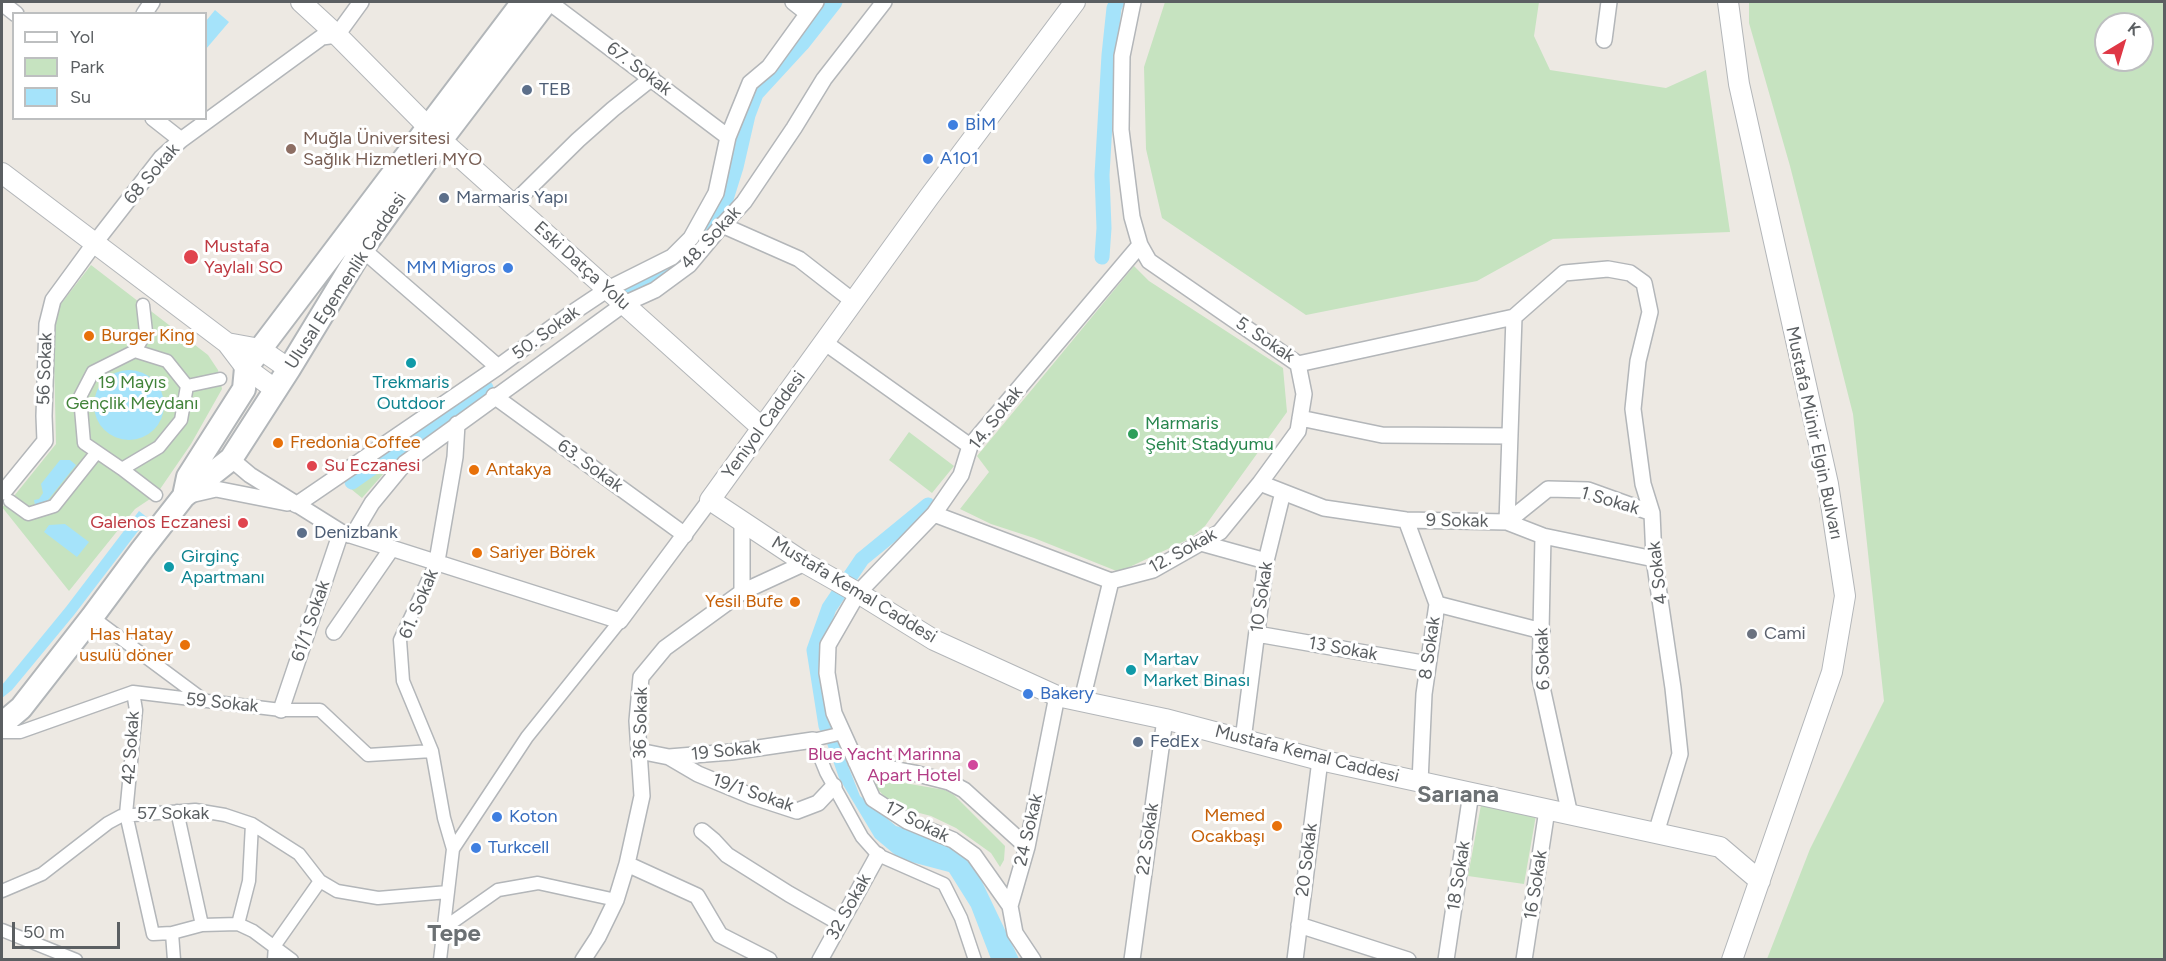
<!DOCTYPE html>
<html>
<head>
<meta charset="utf-8">
<style>
  body { margin:0 }
  #map { position:relative; width:2166px; height:961px; overflow:hidden; background:#ede9e3; font-family:Figtree,sans-serif }
  canvas { display:block }
  .frame { position:absolute; inset:0; border:3px solid #5b5f62; pointer-events:none }
  .legend { position:absolute; left:12px; top:12px; width:195px; height:108px; box-sizing:border-box; background:#fff; border:2px solid #bdbfc0; margin:0; padding:8px 10px; list-style:none; font-size:18px; color:#5b5f62 }
  .legend li { display:flex; align-items:center; gap:12px; height:30px }
  .legend b { width:30px; border:2px solid #bdbfc0 }
  .north { position:absolute; left:2094px; top:12px; width:60px; height:60px; box-sizing:border-box; background:#fff; border:2px solid #bdbfc0; border-radius:50%; rotate:38deg; font-size:16px; font-weight:700; line-height:24px; text-align:center; color:#5b5f62 }
  .north::after { content:''; display:block; margin:auto; width:21px; height:27px; background:#df3745; clip-path:polygon(50% 0,100% 100%,50% 72%,0 100%) }
  .scale { position:absolute; left:12px; top:922px; width:108px; height:27px; box-sizing:border-box; border:3px solid #5b5f62; border-top:0; padding-left:8px; font-size:18px; line-height:21px; white-space:nowrap; color:#5b5f62; -webkit-text-stroke:4px #fff; paint-order:stroke }
</style>
</head>
<body>
<div id="map">
<canvas width="2166" height="961"></canvas>
<div class="frame"></div>
<ul class="legend">
<li><b style="height:8px;background:#fff"></b>Yol</li>
<li><b style="height:16px;background:#c6e3c0"></b>Park</li>
<li><b style="height:16px;background:#a5e3fa"></b>Su</li>
</ul>
<div class="north">K</div>
<div class="scale">50 m</div>
</div>
<script>
const c = document.querySelector('canvas').getContext('2d');
c.lineJoin = 'round';
function fill(path, color) {
  c.fillStyle = color;
  c.fill(path, 'evenodd');
}
function toPath(rows) {
  const path = new Path2D();
  for (const r of rows) {
    if (r.length === 3) {
      path.moveTo(r[0] + r[2], r[1]);
      path.arc(r[0], r[1], r[2], 0, 2 * Math.PI);
      continue;
    }
    path.moveTo(r[0], r[1]);
    for (let i = 2; i < r.length; i += 2) path.lineTo(r[i], r[i + 1]);
  }
  return path;
}
function trace(path, color, width, dash) {
  c.strokeStyle = color;
  c.lineWidth = width;
  c.lineCap = dash ? 'butt' : 'round';
  c.setLineDash(dash || []);
  c.stroke(path);
}
function label(font, color, halo, rows, align = 'center') {
  c.font = font + ' Figtree,sans-serif';
  c.lineWidth = 6;
  c.setLineDash([]);
  c.textBaseline = 'middle';
  c.strokeStyle = halo;
  c.fillStyle = color;
  for (const [text, x, y, turn = 0] of rows) {
    c.save();
    c.translate(x, y);
    c.rotate((+turn || 0) * Math.PI / 180);
    c.textAlign = isNaN(turn) ? turn : align;
    if (halo) c.strokeText(text, 0, 0);
    c.fillText(text, 0, 0);
    c.restore();
  }
}
const green = toPath([
  [1165,2,1539,2,1534,36,1550,70,1666,88,1706,70,1730,232,1553,239,1477,281,1306,315,1162,218,1146,149,1144,67],
  [1749,2,2164,2,2164,959,1767,959,1810,849,1884,701,1853,414,1790,166,1749,23],
  [2106,24,2142,24,2142,60,2106,60],
  [91,265,208,355,218,370,222,389,191,444,156,495,135,509,69,591,2,507,10,501,56,444,53,314],
  [1134,266,1149,281,1283,368,1287,412,1205,526,1189,539,1119,572,1034,538,991,524,960,509,989,472,977,456],
  [909,432,954,466,932,493,889,460],
  [389,459,393,463,362,498,351,489],
  [875,778,945,790,954,795,1005,846,1004,860,1000,867,991,853,956,828,931,816,904,809,886,799,873,783],
  [1481,805,1536,815,1524,884,1468,876]
]);
const water = toPath([
  [215,10,229,22,206,49,206,21],
  [129,405,35],
  [60,460,70,460,76,465,44,505,35,505,34,500,39,499,43,493,41,484],
  [139,511,148,518,74,615,12,690,2,698,2,685,66,607],
  [65,524,89,542,77,557,44,532,49,525],
  [832,725,860,796,896,826,940,839,974,865,1019,959,991,959,971,907,949,872,900,859,875,838,839,778,823,732,826,726]
]);
const canal = toPath([
  [692,245,726,199,736,167,748,115,756,94,802,44,835,2],
  [1102,257,1104,228,1102,175,1109,55,1114,8,1117,2],
  [624,293,676,262],
  [352,482,486,388],
  [826,726,814,650,829,608,862,559,928,505]
]);
const pedestrian = toPath([
  [135,351,146,332,143,305],
  [187,386,167,361,135,351,93,372,80,397,84,443,122,469,159,447,181,420,187,386,220,379],
  [122,469,156,495],
  [10,501,28,514,54,506,97,452],
  [437,561,400,640,403,681,432,751,444,818,453,849,440,960],
  [92,617,205,701],
  [133,692,136,710,126,814,153,934,172,933,174,960],
  [2,732,20,732,133,692,281,710,320,710,368,755,432,751],
  [843,733,813,740,826,772,862,837,878,855,944,884,961,918,975,960],
  [177,811,202,925],
  [453,849,527,737,620,621],
  [2,891,42,874,108,823,121,816,195,810,225,815,252,824,299,854,320,881,337,891,378,898,448,892],
  [238,924,249,881,252,824],
  [444,928,498,890,538,883,616,900],
  [2,930,76,960],
  [172,933,202,925,238,924,253,931,292,960],
  [274,960,275,945,320,881]
]);
const minor = toPath([
  [549,2,728,137],
  [793,2,807,13],
  [1133,2,1122,56,1121,130,1132,217,1140,245,1149,261,1298,364,1514,317,1564,273,1608,269,1630,273,1644,283,1650,312,1638,361,1633,409,1643,484,1652,513,1654,559,1673,688,1680,754,1656,833],
  [2,3,16,14],
  [144,14,152,2],
  [1604,40,1609,2],
  [153,118,181,140],
  [513,204,578,140,613,109,652,78],
  [722,225,799,259,853,301],
  [362,249,498,367],
  [824,342,970,446],
  [494,396,685,535],
  [1300,418,1382,435,1510,436],
  [231,459,250,475,341,532,620,621,710,500],
  [1260,483,1324,508,1406,520,1507,522,1543,536,1654,559],
  [2,492,5,490,45,441,44,416,47,324,53,300,94,244,161,158,181,140,322,37,337,35,361,2],
  [190,495,216,489,287,503],
  [296,505,498,367,569,315,608,289,672,257,691,238,716,193,728,137,750,83,769,67,816,2],
  [934,514,1111,581],
  [1406,520,1437,604,1424,694,1420,782],
  [1507,522,1514,317],
  [1507,522,1548,489,1588,490,1652,513],
  [349,535,356,530,372,503,405,463,624,304,655,290,689,265,719,229,744,202,794,128,824,79,884,2],
  [1543,536,1540,678,1570,815],
  [1201,543,1266,561],
  [437,561,455,457,457,424],
  [742,592,742,521],
  [1437,604,1542,631],
  [334,632,392,548],
  [1257,634,1428,664],
  [1082,700,1111,581,1153,570,1220,532,1260,483,1298,431,1304,394,1298,364],
  [281,710,341,532],
  [1243,740,1266,561,1283,492],
  [639,751,669,757,731,752,813,740],
  [669,757,698,774,751,796,797,811,818,803,834,786],
  [856,762,914,773,949,782,964,790,1027,847],
  [702,831,714,841,727,855,789,894,840,923],
  [627,864,697,896,720,935,769,960],
  [1010,906,974,855,953,840,907,821,873,799,834,713,827,673,828,645,858,593,934,514,961,475,970,446,1140,245],
  [1299,925,1408,960],
  [583,960,598,937,616,900,627,864,642,796,637,721,641,677,665,648,742,592,805,563],
  [820,960,878,855],
  [1033,960,1015,933,1010,906,1027,847,1057,696],
  [1132,960,1165,719],
  [1295,960,1320,760],
  [1446,960,1471,793],
  [1524,960,1547,810]
]);
const tertiary = toPath([
  [301,2,337,35,441,140,762,428],
  [1075,2,929,197,710,500,805,563,858,593,934,640,1057,696,1165,719,1320,760,1720,847,1760,881],
  [1728,2,1739,84,1828,484,1845,596,1832,672,1732,960],
  [2,173,227,343,246,368,276,390],
  [227,343,260,349,289,369]
]);
const secondary = toPath([
  [184,496,188,477,244,389,246,368,523,2],
  [2,724,21,708,92,617,141,551,184,496,231,459,289,369,362,249,441,140,546,2]
]);
const markers = [
  [527,90,6,"#5c6f8a"],
  [953,125,6,"#3f7fe0"],
  [291,149,6,"#8d6e63"],
  [928,159,6,"#3f7fe0"],
  [444,198,6,"#5c6f8a"],
  [191,257,8,"#e0444e"],
  [508,268,6,"#3f7fe0"],
  [89,336,6,"#e8710a"],
  [411,363,6,"#0f9aa8"],
  [1133,434,6,"#2e9e5b"],
  [278,443,6,"#e8710a"],
  [312,466,6,"#e0444e"],
  [474,470,6,"#e8710a"],
  [243,523,6,"#e0444e"],
  [302,533,6,"#5c6f8a"],
  [477,553,6,"#e8710a"],
  [169,567,6,"#0f9aa8"],
  [795,602,6,"#e8710a"],
  [1752,634,6,"#6b7280"],
  [185,645,6,"#e8710a"],
  [1131,670,6,"#0f9aa8"],
  [1028,694,6,"#3f7fe0"],
  [1138,742,6,"#5c6f8a"],
  [973,765,6,"#d1479c"],
  [497,817,6,"#3f7fe0"],
  [1277,826,6,"#e8710a"],
  [476,848,6,"#3f7fe0"]
];
const streetNames = [
  ["67. Sokak",639,69,37],
  ["68 Sokak",152,174,-49],
  ["48. Sokak",711,238,-47],
  ["Eski Datça Yolu",582,266,42],
  ["Ulusal Egemenlik Caddesi",346,281,-57],
  ["50. Sokak",546,333,-36],
  ["5. Sokak",1265,340,34],
  ["56 Sokak",45,369,-88],
  ["14. Sokak",996,418,-52],
  ["Yeniyol Caddesi",764,425,-54],
  ["Mustafa Münir Elgin Bulvarı",1814,433,78],
  ["63. Sokak",590,466,36],
  ["1 Sokak",1610,501,16],
  ["9 Sokak",1457,521,1],
  ["12. Sokak",1183,551,-29],
  ["4 Sokak",1658,573,-97],
  ["Mustafa Kemal Caddesi",854,590,31],
  ["10 Sokak",1262,597,-82],
  ["61. Sokak",419,604,-67],
  ["61/1 Sokak",311,621,-71],
  ["8 Sokak",1430,648,-82],
  ["13 Sokak",1343,649,10],
  ["6 Sokak",1543,659,-92],
  ["59 Sokak",222,703,6],
  ["36 Sokak",641,723,-89],
  ["42 Sokak",131,748,-86],
  ["19 Sokak",726,751,-6],
  ["Mustafa Kemal Caddesi",1307,754,14],
  ["19/1 Sokak",753,793,19],
  ["57 Sokak",173,814],
  ["17 Sokak",917,822,27],
  ["24 Sokak",1029,830,-77],
  ["22 Sokak",1148,839,-82],
  ["20 Sokak",1307,860,-83],
  ["18 Sokak",1459,876,-81],
  ["16 Sokak",1536,885,-81],
  ["32 Sokak",849,907,-61]
];
const serviceNames = [
  ["TEB",539,90],
  ["Marmaris Yapı",456,198],
  ["Denizbank",314,533],
  ["FedEx",1150,742]
];
const shopNames = [
  ["BİM",965,125],
  ["A101",940,159],
  ["MM Migros",496,268,"right"],
  ["Bakery",1040,694],
  ["Koton",509,817],
  ["Turkcell",488,848]
];
const educationNames = [
  ["Muğla Üniversitesi",303,139],
  ["Sağlık Hizmetleri MYO",303,160]
];
const healthNames = [
  ["Mustafa",204,247],
  ["Yaylalı SO",204,268],
  ["Su Eczanesi",324,466],
  ["Galenos Eczanesi",231,523,"right"]
];
const foodNames = [
  ["Burger King",101,336],
  ["Fredonia Coffee",290,443],
  ["Antakya",486,470],
  ["Sariyer Börek",489,553],
  ["Yesil Bufe",783,602,"right"],
  ["Has Hatay",173,635,"right"],
  ["usulü döner",173,656,"right"],
  ["Memed",1265,816,"right"],
  ["Ocakbaşı",1265,837,"right"]
];
const parkNames = [
  ["19 Mayıs",132,383],
  ["Gençlik Meydanı",132,404]
];
const cultureNames = [
  ["Trekmaris",411,383,"center"],
  ["Outdoor",411,404,"center"],
  ["Girginç",181,557],
  ["Apartmanı",181,578],
  ["Martav",1143,660],
  ["Market Binası",1143,681]
];
const leisureNames = [
  ["Marmaris",1145,424],
  ["Şehit Stadyumu",1145,445]
];
const worshipNames = [
  ["Cami",1764,634]
];
const hotelNames = [
  ["Blue Yacht Marinna",961,755],
  ["Apart Hotel",961,776]
];
const districtNames = [
  ["Sarıana",1458,795],
  ["Tepe",454,934]
];
fill(green, '#c6e3c0');
fill(water, '#a5e3fa');
trace(canal, '#a5e3fa', 15);
trace(pedestrian, '#b3b6b9', 15);
trace(minor, '#b3b6b9', 18);
trace(tertiary, '#b3b6b9', 22);
trace(secondary, '#b2b6b9', 26);
trace(pedestrian, '#fff', 12);
trace(minor, '#fff', 15);
trace(tertiary, '#fff', 20);
trace(secondary, '#fff', 22);
for (const [x, y, r, color] of markers) {
  const dot = new Path2D();
  dot.arc(x, y, r, 0, 2 * Math.PI);
  c.fillStyle = color;
  c.fill(dot);
  trace(dot, '#fff', 2);
}
label('18px', '#5b5f62', '#fff', streetNames);
label('18px', '#4e5e75', '#fff', serviceNames, 'left');
label('18px', '#366cbe', '#fff', shopNames, 'left');
label('18px', '#785e54', '#fff', educationNames, 'left');
label('18px', '#be3a42', '#fff', healthNames, 'left');
label('18px', '#c56008', '#fff', foodNames, 'left');
label('18px', '#42833a', '#fff', parkNames);
label('18px', '#0d838f', '#fff', cultureNames, 'left');
label('18px', '#27864d', '#fff', leisureNames, 'left');
label('18px', '#5b616d', '#fff', worshipNames, 'left');
label('18px', '#b23c85', '#fff', hotelNames, 'right');
label('bold 24px', '#6c7174', '#fff', districtNames);
</script>
</body>
</html>
